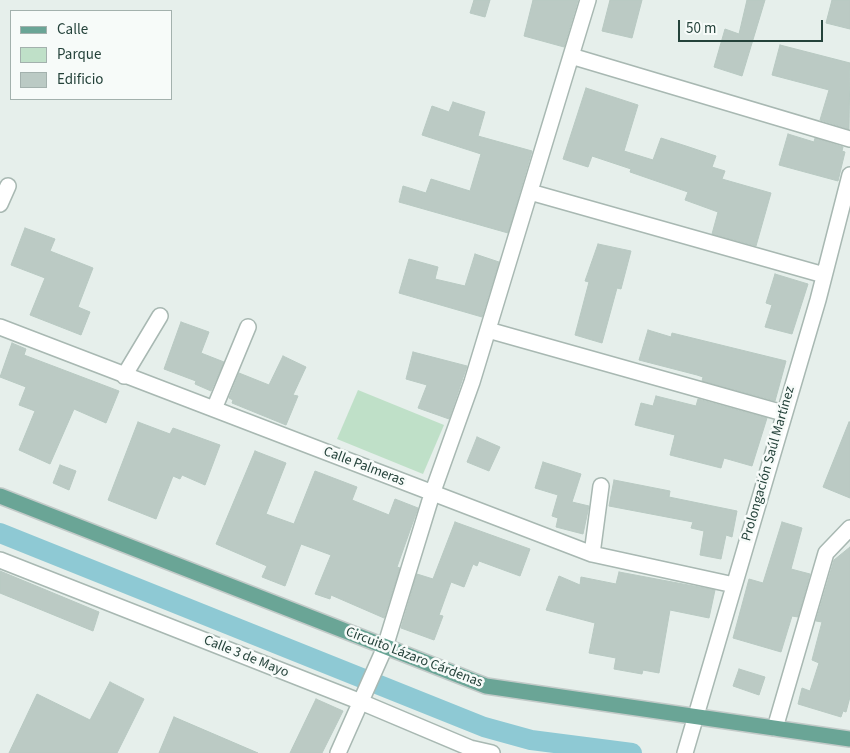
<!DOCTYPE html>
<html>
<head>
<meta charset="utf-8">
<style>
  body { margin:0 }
  #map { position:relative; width:850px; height:753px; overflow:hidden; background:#e6efeb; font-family:"Source Sans 3",sans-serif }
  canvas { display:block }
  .legend { position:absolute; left:10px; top:10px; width:162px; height:90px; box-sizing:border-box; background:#f7fbf9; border:1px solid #a3b1ad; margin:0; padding:6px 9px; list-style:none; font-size:15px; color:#24423a }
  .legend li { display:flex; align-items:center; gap:10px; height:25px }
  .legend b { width:25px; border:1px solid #a3b1ad }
  .scale { position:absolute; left:678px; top:20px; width:145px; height:22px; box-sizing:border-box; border:2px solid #24423a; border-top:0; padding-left:6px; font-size:15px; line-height:18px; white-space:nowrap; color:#24423a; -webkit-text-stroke:4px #f7fbf9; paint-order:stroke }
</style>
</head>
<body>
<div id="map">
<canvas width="850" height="753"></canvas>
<ul class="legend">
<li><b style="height:6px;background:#6aa596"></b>Calle</li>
<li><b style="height:14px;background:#bfe0c8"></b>Parque</li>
<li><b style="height:14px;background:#bbcac4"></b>Edificio</li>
</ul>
<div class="scale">50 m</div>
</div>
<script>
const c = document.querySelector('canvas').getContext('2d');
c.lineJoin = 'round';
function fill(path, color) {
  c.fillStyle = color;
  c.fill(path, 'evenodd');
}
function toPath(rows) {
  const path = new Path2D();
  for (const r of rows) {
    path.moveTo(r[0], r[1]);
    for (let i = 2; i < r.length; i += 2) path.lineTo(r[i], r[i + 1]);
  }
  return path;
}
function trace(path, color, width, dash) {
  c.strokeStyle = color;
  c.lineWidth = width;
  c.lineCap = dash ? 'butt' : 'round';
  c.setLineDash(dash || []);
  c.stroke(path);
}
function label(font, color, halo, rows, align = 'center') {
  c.font = font + ' "Source Sans 3",sans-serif';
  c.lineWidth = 5;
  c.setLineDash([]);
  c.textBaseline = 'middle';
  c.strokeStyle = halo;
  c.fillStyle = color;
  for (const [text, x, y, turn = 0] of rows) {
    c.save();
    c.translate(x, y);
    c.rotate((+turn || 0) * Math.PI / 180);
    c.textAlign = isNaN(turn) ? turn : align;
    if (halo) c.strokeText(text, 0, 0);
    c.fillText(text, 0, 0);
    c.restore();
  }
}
const green = toPath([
  [358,390,444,425,423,474,337,439]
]);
const canal = toPath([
  [0,533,484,727,531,740,632,753]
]);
const building = toPath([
  [474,0,490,0,485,17,470,13,474,0],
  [533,0,578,0,564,47,524,36,533,0],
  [610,0,642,0,632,38,602,31,610,0],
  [747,0,765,0,742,76,714,67,725,29,739,34,747,0],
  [832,0,850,0,850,29,826,23,832,0],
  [780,45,850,63,849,129,820,120,829,90,772,75,780,45],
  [586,88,638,105,624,151,653,160,661,138,686,146,716,156,712,167,725,171,722,179,771,193,756,246,712,234,718,212,685,200,688,192,630,172,631,169,592,156,588,167,563,159,586,88],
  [453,102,485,112,478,136,532,151,508,233,399,202,403,186,426,193,431,179,470,191,481,154,422,135,432,106,449,112,453,102],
  [788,134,814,142,815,138,843,147,842,151,845,152,838,181,779,165,788,134],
  [25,228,55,239,50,251,93,268,78,307,90,312,81,335,30,315,45,278,11,265,25,228],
  [598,244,631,251,621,289,617,288,602,343,575,335,589,282,585,281,598,244],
  [475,254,499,262,482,317,399,293,409,259,438,267,435,279,465,286,475,254],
  [775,274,808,284,792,334,765,327,772,305,766,303,775,274],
  [181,322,209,332,201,353,224,362,211,391,195,384,196,381,164,369,181,322],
  [648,330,671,337,672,333,786,361,775,401,702,381,703,377,697,375,639,360,648,330],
  [12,343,26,349,24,355,119,391,106,423,74,409,50,464,19,450,35,411,19,405,26,387,0,377,12,343],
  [413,352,467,366,449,419,418,408,427,385,406,379,413,352],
  [283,356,306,367,293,395,298,396,286,425,232,403,233,400,229,398,239,373,269,385,283,356],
  [656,396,696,406,698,399,767,418,752,466,724,458,721,468,670,455,675,435,635,425,641,403,653,406,656,396],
  [138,422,170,434,173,428,220,445,205,485,182,475,180,479,173,476,156,519,108,500,138,422],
  [849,422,850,422,850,498,823,487,849,422],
  [477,437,500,447,489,471,467,462,477,437],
  [255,451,286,463,266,514,294,524,315,471,357,487,352,500,389,515,395,499,418,508,397,567,400,568,384,618,331,595,330,599,315,594,331,555,301,544,285,586,262,577,267,566,216,544,255,451],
  [543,462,581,474,572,502,589,506,583,534,556,527,558,518,552,516,558,495,535,488,543,462],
  [60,465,76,471,69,490,53,483,60,465],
  [614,480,670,491,669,497,737,511,732,537,726,535,721,559,700,555,704,531,691,528,693,522,609,506,614,480],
  [455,522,530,549,520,576,479,561,477,566,473,564,464,587,451,582,439,615,443,616,434,640,401,628,417,574,433,579,455,522],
  [782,522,802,528,791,569,810,574,798,617,792,616,781,652,733,638,749,579,763,583,782,522],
  [850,547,850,697,846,712,843,711,841,717,798,704,802,688,810,691,819,663,812,660,822,622,816,621,834,560,850,547],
  [0,571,99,612,93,631,0,593,0,571],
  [619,572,715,590,709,618,670,610,659,673,643,670,642,674,614,669,616,658,589,653,595,623,546,610,559,576,580,585,581,577,616,584,619,572],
  [739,669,765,677,759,695,733,686,739,669],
  [110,682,144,699,117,753,9,753,37,694,90,720,110,682],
  [316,699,343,711,322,753,290,753,316,699],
  [174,717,258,753,159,753,174,717]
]);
const minor = toPath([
  [571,56,850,139],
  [530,192,824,275],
  [0,204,8,186],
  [0,327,592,554,734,585],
  [488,330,783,413],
  [124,376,160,316],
  [214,409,248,327],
  [592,554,601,486],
  [0,560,361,702,470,748,492,753],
  [775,728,826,553,850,528],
  [338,753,385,647,432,494,472,382,588,0],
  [685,753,818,300,850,175]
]);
const major = toPath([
  [0,496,486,686,850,739]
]);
const streetNames = [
  ["Prolongación Saúl Martínez",769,464,-74],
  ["Calle Palmeras",364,467,21],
  ["Calle 3 de Mayo",246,657,22],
  ["Circuito Lázaro Cárdenas",414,658,21]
];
fill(green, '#bfe0c8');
trace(canal, '#8ec9d4', 20);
fill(building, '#bbcac4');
trace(building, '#b8c9c2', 1);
trace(minor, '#a8b8b2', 18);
trace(major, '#c2cac8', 18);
trace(minor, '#fff', 15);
trace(major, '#6aa596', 15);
label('14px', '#24423a', '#f7fbf9', streetNames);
</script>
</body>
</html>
